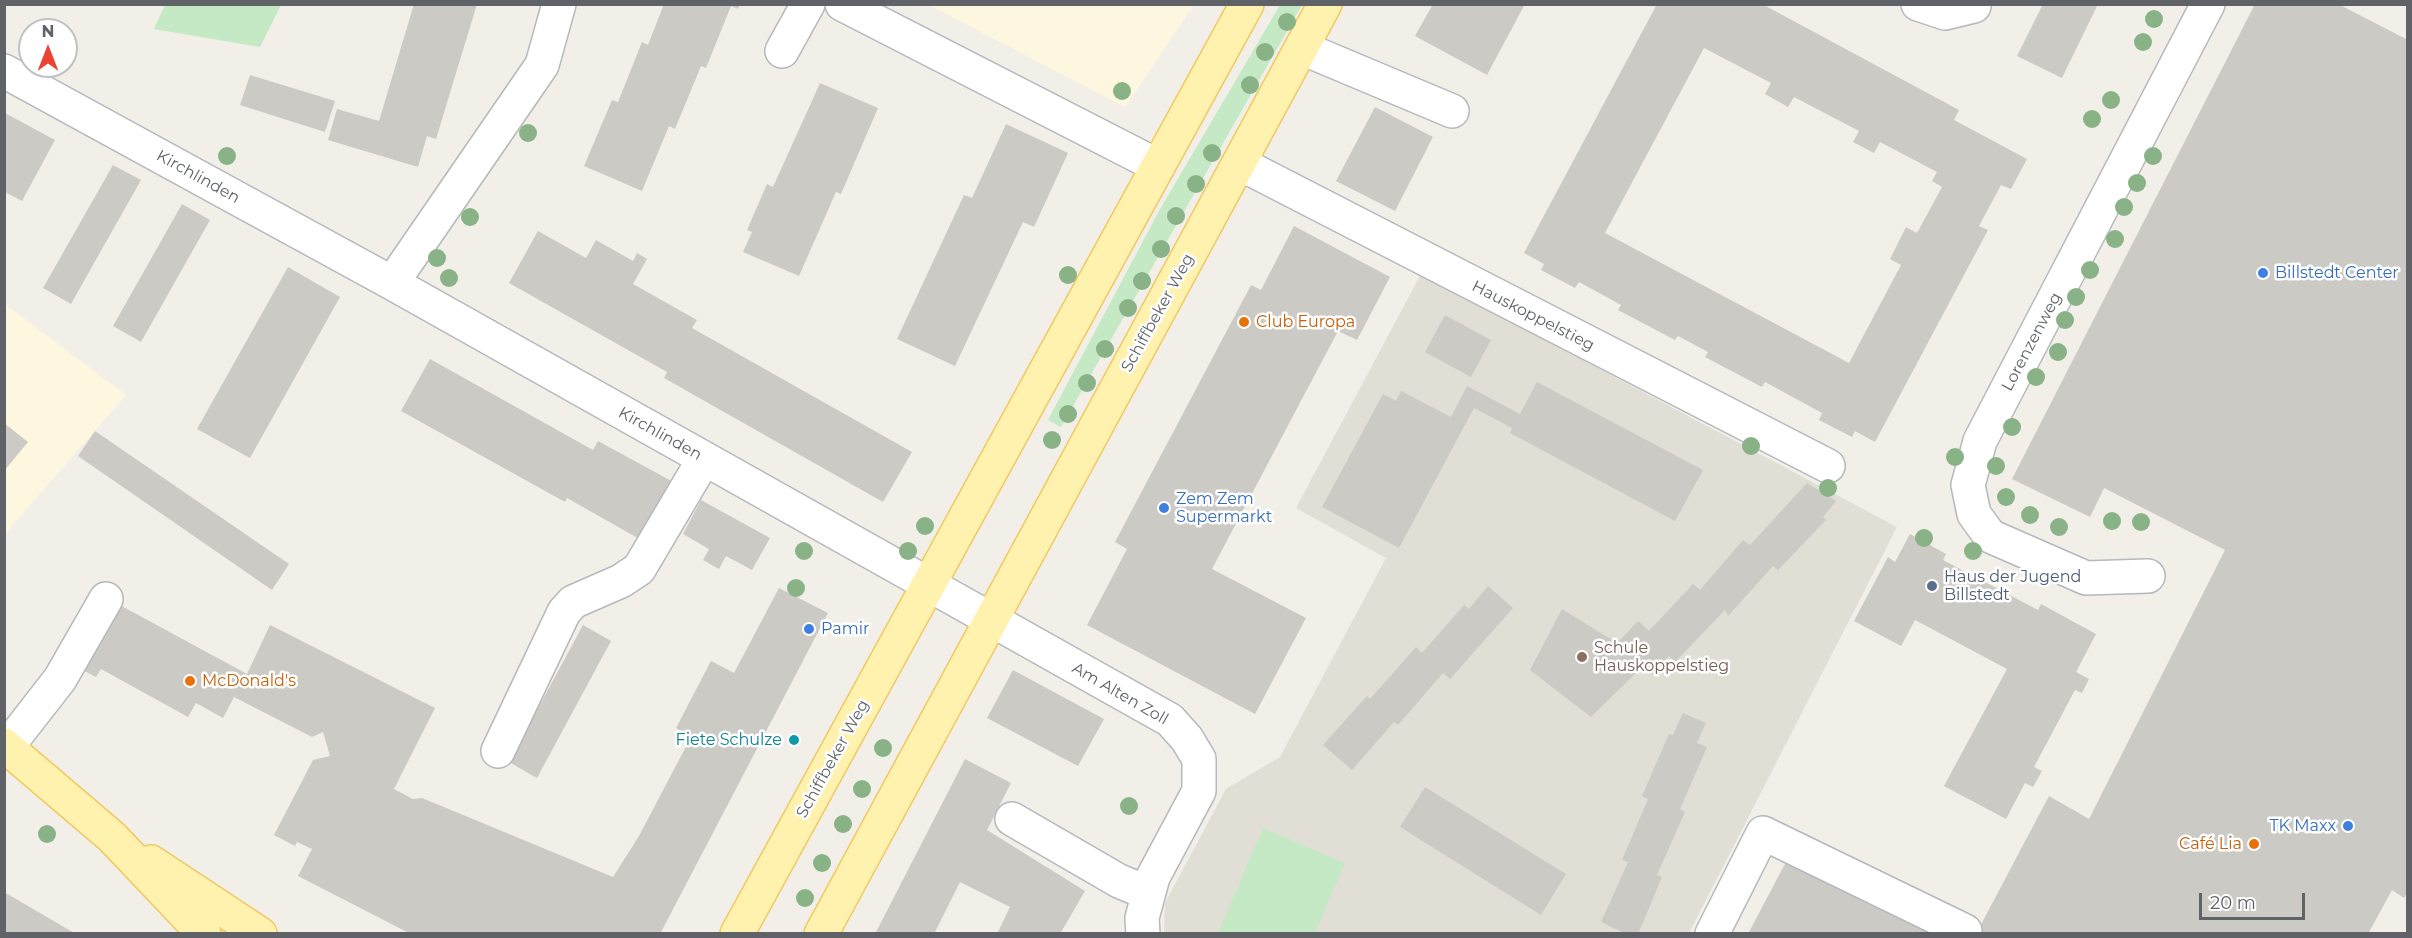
<!DOCTYPE html>
<html>
<head>
<meta charset="utf-8">
<style>
  body { margin:0 }
  #map { position:relative; width:2412px; height:938px; overflow:hidden; background:#f1efe8; font-family:Montserrat,sans-serif }
  canvas { display:block }
  .frame { position:absolute; inset:0; border:6px solid #5f6368; pointer-events:none }
  .north { position:absolute; left:18px; top:18px; width:60px; height:60px; box-sizing:border-box; background:#fff; border:2px solid #bfc1c3; border-radius:50%; rotate:0deg; font-size:16px; font-weight:700; line-height:24px; text-align:center; color:#5f6368 }
  .north::after { content:''; display:block; margin:auto; width:21px; height:27px; background:#ea4335; clip-path:polygon(50% 0,100% 100%,50% 72%,0 100%) }
  .scale { position:absolute; left:2199px; top:893px; width:106px; height:27px; box-sizing:border-box; border:3px solid #5f6368; border-top:0; padding-left:8px; font-size:18px; line-height:21px; white-space:nowrap; color:#5f6368; -webkit-text-stroke:4px #fff; paint-order:stroke }
</style>
</head>
<body>
<div id="map">
<canvas width="2412" height="938"></canvas>
<div class="frame"></div>
<div class="north">N</div>
<div class="scale">20 m</div>
</div>
<script>
const c = document.querySelector('canvas').getContext('2d');
c.lineJoin = 'round';
function fill(path, color) {
  c.fillStyle = color;
  c.fill(path, 'evenodd');
}
function toPath(rows) {
  const path = new Path2D();
  for (const r of rows) {
    path.moveTo(r[0], r[1]);
    for (let i = 2; i < r.length; i += 2) path.lineTo(r[i], r[i + 1]);
  }
  return path;
}
function trace(path, color, width, dash) {
  c.strokeStyle = color;
  c.lineWidth = width;
  c.lineCap = dash ? 'butt' : 'round';
  c.setLineDash(dash || []);
  c.stroke(path);
}
function label(font, color, halo, rows, align = 'center') {
  c.font = font + ' Montserrat,sans-serif';
  c.lineWidth = 5;
  c.setLineDash([]);
  c.textBaseline = 'middle';
  c.strokeStyle = halo;
  c.fillStyle = color;
  for (const [text, x, y, turn = 0] of rows) {
    c.save();
    c.translate(x, y);
    c.rotate((+turn || 0) * Math.PI / 180);
    c.textAlign = isNaN(turn) ? turn : align;
    if (halo) c.strokeText(text, 0, 0);
    c.fillText(text, 0, 0);
    c.restore();
  }
}
const commercial = toPath([
  [929,5,1194,5,1125,107],
  [5,304,126,395,5,534]
]);
const education = toPath([
  [1421,274,1897,527,1689,933,1164,934,1165,903,1226,789,1280,757,1386,558,1296,508]
]);
const green = toPath([
  [165,5,165,4,281,5,260,47,154,29],
  [1280,5,1302,5,1061,427,1048,420,1159,211],
  [1263,828,1345,863,1315,933,1218,933]
]);
const building = toPath([
  [414,4,477,4,436,139,427,136,418,167,328,140,337,109,379,121],
  [664,4,740,4,738,9,731,6,706,68,701,66,675,129,669,126,642,191,584,166,612,100,618,102,642,42,648,45],
  [1433,4,1525,4,1487,75,1415,36],
  [1657,4,1762,4,1959,110,1954,120,2027,159,2011,189,2001,185,1979,226,1988,230,1875,442,1855,431,1852,437,1819,420,1822,413,1765,382,1762,387,1705,357,1708,352,1678,336,1675,340,1618,310,1621,305,1579,282,1575,288,1541,270,1544,264,1524,253],
  [1704,48,1771,83,1765,94,1788,107,1794,97,1859,131,1853,142,1874,153,1880,142,1937,172,1932,181,1942,187,1917,233,1906,227,1890,259,1901,265,1849,363,1605,233],
  [2043,4,2098,4,2062,78,2017,56],
  [2255,4,2338,4,2408,40,2408,892,2404,898,2392,890,2368,934,1976,934,2049,796,2089,819,2225,550,2104,488,2090,517,2012,479],
  [250,75,335,101,325,132,240,105],
  [820,83,878,108,841,194,836,192,799,276,743,252,752,232,747,230,767,184,773,187],
  [1375,107,1433,137,1395,211,1336,181],
  [5,113,55,140,22,201,5,192],
  [1006,124,1068,153,1034,227,1023,222,955,366,897,339,964,195,972,198],
  [113,165,141,180,71,304,43,288],
  [182,204,210,220,141,342,113,326],
  [1294,226,1390,277,1357,340,1338,331,1212,569,1306,618,1255,714,1087,625,1127,549,1115,542,1251,285,1261,290],
  [538,231,586,258,596,240,633,261,637,253,647,259,633,284,697,320,692,328,912,452,883,502,664,378,667,372,509,283],
  [288,267,340,297,250,458,197,429],
  [1445,315,1491,340,1471,377,1425,352],
  [430,359,593,450,598,441,675,483,643,541,567,498,565,502,401,411],
  [1537,382,1703,470,1675,521,1510,433,1512,428,1474,408,1399,548,1322,507,1383,394,1396,401,1401,391,1451,417,1467,386,1520,414],
  [4,423,28,442,4,471],
  [95,431,289,564,272,590,78,456],
  [1807,483,1836,501,1823,517,1826,520,1778,570,1773,566,1728,616,1725,610,1675,662,1669,656,1653,675,1642,667,1591,717,1530,670,1562,609,1617,643,1638,621,1649,631,1693,584,1700,590,1743,540,1750,545],
  [701,500,770,538,752,570,726,556,719,569,703,560,709,549,683,534],
  [1910,534,1946,554,1943,560,2038,610,2041,604,2096,634,2076,672,2089,679,2082,693,2075,690,2034,767,2042,771,2033,787,2025,783,2006,819,1944,786,2007,669,1915,620,1901,646,1854,621,1888,557,1895,562],
  [1488,586,1513,608,1450,679,1443,673,1398,725,1394,722,1352,770,1323,745,1367,696,1370,699,1416,647,1422,653,1464,605,1469,609],
  [779,588,828,613,660,934,411,934,298,876,312,849,297,842,295,846,274,835,313,760,330,756,323,732,312,737,234,697,223,718,196,703,188,717,101,669,96,677,75,666,118,604,247,674,270,625,435,708,394,789,413,799,422,798,613,877,639,836,691,737,676,728,711,661,734,673],
  [583,625,611,641,537,778,509,762],
  [1013,670,1104,719,1078,766,987,718],
  [1683,713,1706,723,1697,743,1707,747,1680,809,1685,812,1657,875,1662,877,1638,934,1626,934,1601,922,1628,862,1622,860,1648,799,1642,796,1669,734,1673,735],
  [965,759,1011,783,987,830,1085,891,1060,934,997,934,1010,907,960,882,934,934,875,934],
  [1425,787,1566,874,1541,915,1400,827],
  [1788,858,1931,934,1748,934],
  [4,892,76,934,4,934]
]);
const minor = toPath([
  [842,4,1158,166],
  [1918,4,1945,13,1974,6],
  [1302,48,1452,111],
  [782,51,808,4],
  [4,71,392,283,1170,720,1187,739,1199,759,1199,791,1153,877,1142,918,1143,934],
  [1239,163,1828,466],
  [392,283,542,65,559,4],
  [2148,576,2086,578,1990,536,1974,514,1968,485,1980,441,2208,4],
  [7,747,60,679,106,599],
  [498,751,564,612,573,602,621,581,639,569,704,459],
  [1012,819,1119,881,1148,893],
  [1712,934,1763,833,1965,931]
]);
const major = toPath([
  [4,745,112,837,204,934],
  [151,862,260,934],
  [737,934,1247,4],
  [821,934,1325,4]
]);
const trees = [
  [2154,19],
  [1287,22],
  [2143,42],
  [1265,52],
  [1250,85],
  [1122,91],
  [2111,100],
  [2092,119],
  [528,133],
  [1212,153],
  [227,156],
  [2153,156],
  [2137,183],
  [1196,184],
  [2124,207],
  [1176,216],
  [470,217],
  [2115,239],
  [1161,249],
  [437,258],
  [2090,270],
  [1068,275],
  [449,278],
  [1142,281],
  [2076,297],
  [1128,308],
  [2065,320],
  [1105,349],
  [2058,352],
  [2036,377],
  [1087,383],
  [1068,414],
  [2012,427],
  [1052,440],
  [1751,446],
  [1955,457],
  [1996,466],
  [1828,488],
  [2006,497],
  [2030,515],
  [2112,521],
  [2141,522],
  [925,526],
  [2059,527],
  [1924,538],
  [804,551],
  [908,551],
  [1973,551],
  [796,588],
  [883,748],
  [862,789],
  [1129,806],
  [843,824],
  [47,834],
  [822,863],
  [805,898]
];
const markers = [
  [2263,273,6,"#3f7fe0"],
  [1244,322,6,"#e8710a"],
  [1164,508,6,"#3f7fe0"],
  [1932,586,6,"#5c6f8a"],
  [809,629,6,"#3f7fe0"],
  [1582,657,6,"#8d6e63"],
  [190,681,6,"#e8710a"],
  [794,740,6,"#0f9aa8"],
  [2348,826,6,"#3f7fe0"],
  [2254,844,6,"#e8710a"]
];
const streetNames = [
  ["Kirchlinden",198,177,29],
  ["Schiffbeker Weg",1158,313,-61],
  ["Hauskoppelstieg",1533,316,27],
  ["Lorenzenweg",2032,342,-62],
  ["Kirchlinden",660,434,29],
  ["Am Alten Zoll",1120,694,30],
  ["Schiffbeker Weg",833,759,-61]
];
const shopNames = [
  ["Billstedt Center",2275,273],
  ["Zem Zem",1176,499],
  ["Supermarkt",1176,517],
  ["Pamir",821,629],
  ["TK Maxx",2336,826,"right"]
];
const foodNames = [
  ["Club Europa",1256,322],
  ["McDonald's",202,681],
  ["Café Lia",2242,844,"right"]
];
const serviceNames = [
  ["Haus der Jugend",1944,577],
  ["Billstedt",1944,595]
];
const educationNames = [
  ["Schule",1594,648],
  ["Hauskoppelstieg",1594,666]
];
const cultureNames = [
  ["Fiete Schulze",782,740]
];
fill(commercial, '#fef7e0');
fill(education, '#e1ded6');
fill(green, '#c5e8c5');
fill(building, '#cccac5');
trace(minor, '#b5b8bc', 36);
trace(major, '#f2c960', 36);
trace(minor, '#fff', 33);
trace(major, '#fff2af', 33);
c.fillStyle = '#89b387';
for (const [x, y] of trees) {
  c.beginPath();
  c.arc(x, y, 9, 0, 2 * Math.PI);
  c.fill();
}
for (const [x, y, r, color] of markers) {
  const dot = new Path2D();
  dot.arc(x, y, r, 0, 2 * Math.PI);
  c.fillStyle = color;
  c.fill(dot);
  trace(dot, '#fff', 2);
}
label('16px', '#5f6368', '#fff', streetNames);
label('16px', '#366cbe', '#fff', shopNames, 'left');
label('16px', '#c56008', '#fff', foodNames, 'left');
label('16px', '#4e5e75', '#fff', serviceNames, 'left');
label('16px', '#785e54', '#fff', educationNames, 'left');
label('16px', '#0d838f', '#fff', cultureNames, 'right');
</script>
</body>
</html>
